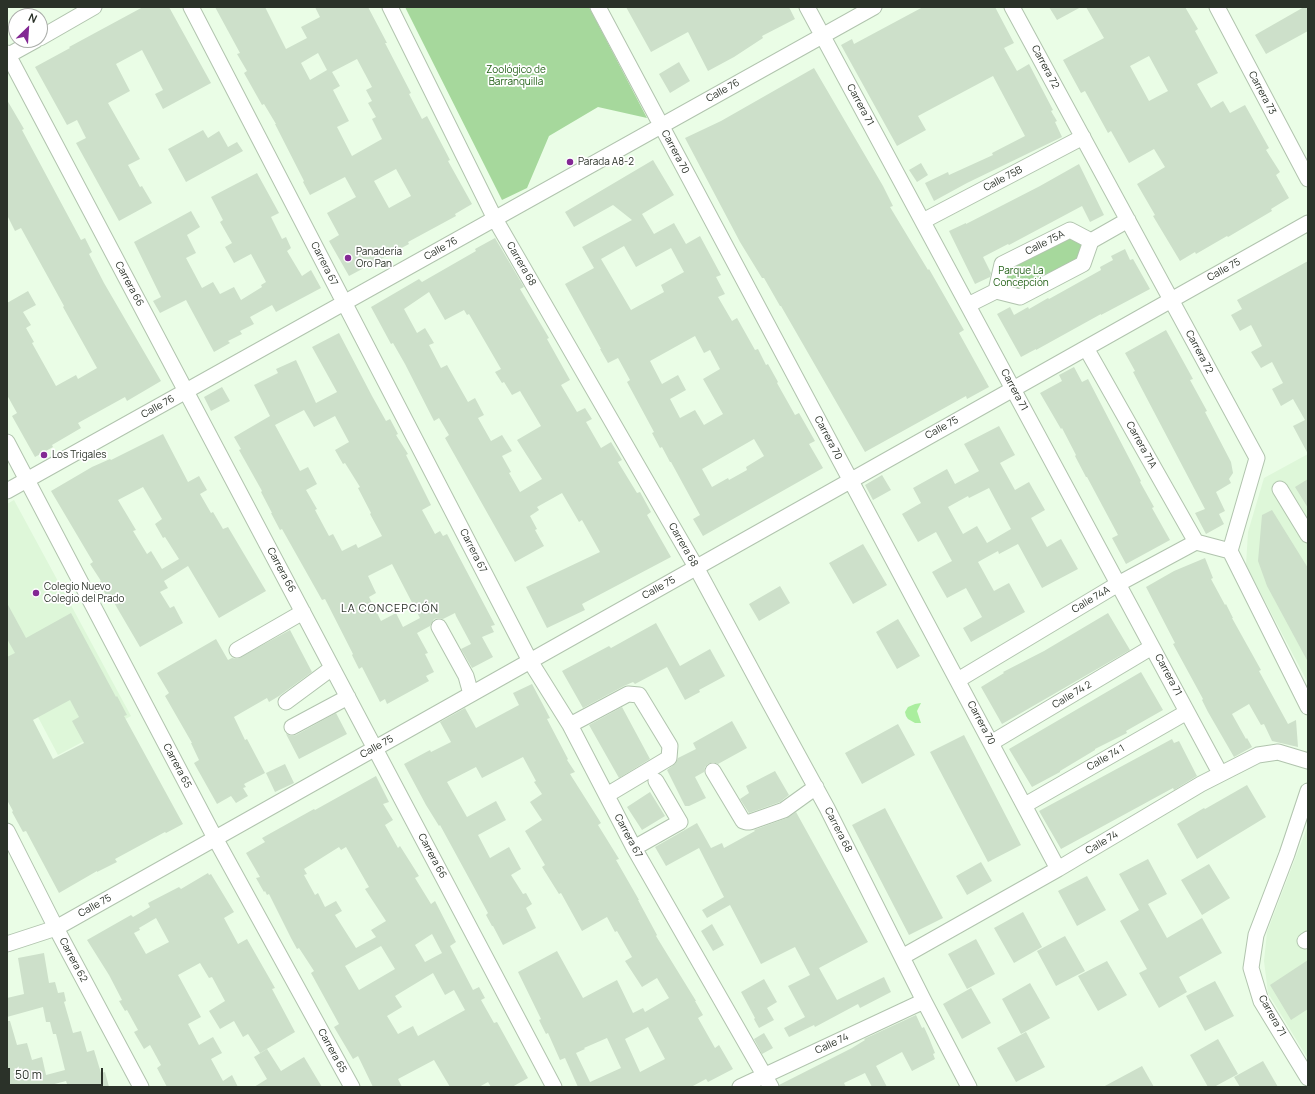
<!DOCTYPE html>
<html>
<head>
<meta charset="utf-8">
<style>
  body { margin:0 }
  #map { position:relative; width:1315px; height:1094px; overflow:hidden; background:#eafde6; font-family:Manrope,sans-serif }
  canvas { display:block }
  .frame { position:absolute; inset:0; border:8px solid #2b3229; pointer-events:none }
  .north { position:absolute; left:8px; top:8px; width:40px; height:40px; box-sizing:border-box; background:#fff; border:1px solid #aaada9; border-radius:50%; rotate:25deg; font-size:11px; font-weight:700; line-height:16px; text-align:center; color:#2b3229 }
  .north::after { content:''; display:block; margin:auto; width:14px; height:18px; background:#832894; clip-path:polygon(50% 0,100% 100%,50% 72%,0 100%) }
  .scale { position:absolute; left:8px; top:1068px; width:95px; height:18px; box-sizing:border-box; border:2px solid #2b3229; border-top:0; padding-left:5px; font-size:12px; line-height:14px; white-space:nowrap; color:#2b3229; -webkit-text-stroke:3px #fff; paint-order:stroke }
</style>
</head>
<body>
<div id="map">
<canvas width="1315" height="1094"></canvas>
<div class="frame"></div>
<div class="north">N</div>
<div class="scale">50 m</div>
</div>
<script>
const c = document.querySelector('canvas').getContext('2d');
c.lineJoin = 'round';
function fill(path, color) {
  c.fillStyle = color;
  c.fill(path, 'evenodd');
}
function toPath(rows) {
  const path = new Path2D();
  for (const r of rows) {
    path.moveTo(r[0], r[1]);
    for (let i = 2; i < r.length; i += 2) path.lineTo(r[i], r[i + 1]);
  }
  return path;
}
function trace(path, color, width, dash) {
  c.strokeStyle = color;
  c.lineWidth = width;
  c.lineCap = dash ? 'butt' : 'round';
  c.setLineDash(dash || []);
  c.stroke(path);
}
function label(font, color, halo, rows, align = 'center') {
  c.font = font + ' Manrope,sans-serif';
  c.lineWidth = 3.5;
  c.setLineDash([]);
  c.textBaseline = 'middle';
  c.strokeStyle = halo;
  c.fillStyle = color;
  for (const [text, x, y, turn = 0] of rows) {
    c.save();
    c.translate(x, y);
    c.rotate((+turn || 0) * Math.PI / 180);
    c.textAlign = isNaN(turn) ? turn : align;
    if (halo) c.strokeText(text, 0, 0);
    c.fillText(text, 0, 0);
    c.restore();
  }
}
const built = toPath([
  [1308,454,1308,683,1246,565,1248,532,1264,478],
  [14,500,131,716,58,755,20,683,7,690,7,504],
  [1308,825,1308,1059,1268,993,1264,961,1267,932]
]);
const green = toPath([
  [405,7,589,7,647,118,598,107,549,136,527,188,502,200],
  [1070,233,1087,242,1080,262,1020,294,999,289,1005,267]
]);
const water = toPath([
  [921,703,917,711,921,723,915,723,908,719,906,716,905,712,908,707,915,704]
]);
const building = toPath([
  [143,7,169,7,211,83,163,109,155,94,163,90,142,50,116,64,130,91,108,103,140,159,128,165,140,187,142,186,152,203,119,221,76,143,86,138,77,120,67,125,35,67,70,48,69,47],
  [215,7,265,7,286,49,307,38,301,27,320,17,315,7,368,7,387,43,385,43,411,93,409,94,422,119,427,116,450,160,448,161,472,204,455,214,456,216,408,242,409,244,349,276,329,241,339,235,327,213,356,197,345,177,310,195,303,182,304,181,275,124,276,124,264,104,262,105,244,73,247,71,237,54,240,53],
  [318,53,327,70,310,80,301,63],
  [357,59,372,87,366,90,372,101,368,103,376,117,372,119,382,139,352,156,337,127,349,121,333,90,340,86,332,72],
  [396,169,411,196,389,208,374,181],
  [626,7,789,7,795,19,762,36,763,38,734,57,708,71,688,32,651,52],
  [923,7,995,7,1014,43,1004,48,1017,71,1029,64,1053,110,1051,111,1057,121,1055,122,1062,137,967,183,934,201,925,183,948,172,949,175,993,155,992,153,1025,136,993,76,918,116,926,130,897,146,841,45,852,39,854,44],
  [1049,7,1081,7,1057,20],
  [1086,7,1185,7,1198,29,1195,31,1218,73,1197,84,1211,108,1223,101,1230,113,1245,105,1269,148,1266,150,1280,172,1276,175,1289,198,1271,209,1272,211,1228,237,1227,236,1196,254,1195,252,1180,261,1153,216,1155,215,1137,184,1165,167,1154,149,1129,163,1111,131,1108,133,1085,91,1081,93,1063,60,1104,38],
  [1149,56,1168,91,1149,101,1130,66],
  [1304,7,1308,7,1308,31,1266,54,1255,35],
  [679,62,690,81,670,93,659,74],
  [814,68,883,186,893,206,890,207,928,270,929,269,964,330,959,333,989,387,967,399,966,396,865,452,781,306,780,306,764,278,762,278,740,242,685,138,721,121],
  [7,100,24,129,22,130,81,240,85,238,92,252,89,254,104,283,161,381,127,401,125,397,78,423,81,428,52,445,53,447,35,457,12,416,17,413,7,395,7,303,28,291,36,305,23,312,31,325,26,328,34,342,32,343,56,386,76,375,78,379,97,368,63,307,64,306,21,228,15,231,7,215],
  [203,130,208,138,219,131,228,147,237,142,243,151,186,182,168,149],
  [653,160,674,195,642,214,654,234,674,223,686,244,700,236,721,275,716,277,725,294,718,297,732,321,737,318,755,350,758,349,766,365,768,364,778,382,777,383,795,415,799,413,815,441,809,444,823,468,703,536,693,519,700,515,671,462,670,462,662,447,660,448,652,433,654,432,627,382,630,380,618,358,608,363,600,349,601,349,565,284,594,268,582,247,632,220,613,205,574,227,565,212],
  [624,246,636,267,671,248,684,272,661,285,664,292,631,310,601,259],
  [695,336,704,353,710,350,720,369,703,379,723,414,704,425,695,410,680,418,670,399,686,390,678,375,662,384,650,361],
  [754,439,764,456,746,467,747,470,729,480,728,478,712,487,702,469],
  [921,163,928,175,917,182,909,170],
  [1079,164,1104,215,1090,222,1082,206,1009,245,1008,244,983,257,991,273,990,277,975,284,949,231,966,223,966,224,1040,186],
  [257,173,279,213,271,217,282,239,286,237,291,248,287,251,302,276,311,270,321,288,276,312,272,305,250,317,254,324,240,331,242,334,228,341,230,343,214,352,186,300,160,313,153,301,161,297,134,242,191,211,200,227,187,235,196,253,186,258,202,288,213,282,220,294,234,287,241,300,262,287,261,285,266,282,251,254,234,263,225,247,232,243,220,222,223,220,211,197],
  [495,238,524,287,520,289,549,338,547,339,570,380,561,385,577,412,585,408,592,419,586,422,601,448,611,442,622,460,618,462,637,493,640,492,651,512,647,515,671,557,582,604,585,610,547,628,526,587,600,552,582,520,579,522,562,493,537,507,539,510,530,516,537,529,535,530,544,546,515,562,445,438,449,435,439,418,434,421,405,364,393,343,391,344,371,307,419,279,422,282,476,251,475,249],
  [429,292,445,320,464,310,467,315,469,314,501,369,495,372,502,383,504,382,512,395,520,391,541,426,517,440,542,479,520,492,509,473,511,472,502,456,512,451,502,435,491,441,478,418,484,415,475,398,468,402,447,365,441,368,429,345,434,343,425,328,417,333,404,309],
  [1125,249,1130,260,1133,259,1150,289,1101,315,1101,314,1036,350,1036,349,1021,357,997,314,1010,307,1014,315,1028,307,1029,309,1048,298,1049,299,1101,270,1100,267,1113,260,1111,256],
  [1308,261,1308,454,1293,426,1305,420,1293,399,1281,406,1272,389,1283,383,1272,362,1261,368,1251,352,1262,346,1251,325,1240,331,1231,315,1242,309,1237,300],
  [1166,330,1193,379,1190,380,1207,411,1205,412,1231,462,1233,473,1229,479,1231,483,1216,492,1225,511,1219,514,1224,524,1206,534,1195,513,1205,509,1133,372,1135,371,1125,353],
  [339,333,372,396,386,421,390,419,398,434,396,435,408,454,406,455,431,505,422,510,435,534,440,531,443,536,447,534,495,625,491,626,494,632,482,637,493,657,472,668,461,649,471,644,456,616,455,613,443,619,439,618,434,619,430,626,417,633,428,653,425,654,434,672,426,676,429,681,387,704,385,699,380,702,362,667,359,669,352,655,353,654,325,599,322,600,282,529,280,530,271,513,272,513,261,492,262,491,239,450,241,449,234,437,270,416,254,385,278,373,276,369,296,360,316,403,337,392,312,347],
  [304,410,314,427,335,416,349,442,335,450,343,464,345,463,360,487,358,488,371,513,370,514,382,536,358,548,356,544,342,551,333,534,329,536,315,510,317,509,306,490,317,484,308,467,300,471,275,425],
  [392,564,420,618,403,627,396,613,381,621,369,597,376,593,368,576],
  [1074,367,1082,382,1088,379,1141,481,1140,482,1154,507,1152,508,1170,540,1126,564,1112,538,1118,535,1087,477,1086,477,1075,456,1076,455,1062,428,1061,429,1040,393,1062,381,1059,375],
  [222,387,230,401,211,411,204,397],
  [999,426,1015,455,1000,463,1015,490,1029,482,1045,510,1031,518,1047,547,1061,539,1078,569,1042,588,1018,544,999,554,998,551,978,562,994,591,1009,583,1025,612,971,642,963,628,982,617,966,588,947,598,932,572,952,561,936,532,918,542,902,514,921,503,913,488,947,469,955,484,979,471,964,444],
  [989,488,1011,529,987,543,977,526,963,534,948,507,968,496,969,498],
  [163,434,188,482,199,476,207,490,200,494,211,513,213,512,223,529,228,527,266,591,219,618,188,566,164,581,168,588,160,592,170,608,174,606,183,623,140,647,109,594,106,595,99,583,101,581,90,564,93,562,51,491,92,467,110,459,111,460],
  [143,487,162,519,155,524,163,538,165,537,179,559,162,569,151,551,147,554,133,531,136,530,118,500],
  [882,475,891,490,873,500,865,485],
  [1308,479,1308,508,1295,487],
  [1272,510,1308,568,1308,662,1267,586,1258,561,1262,515],
  [863,544,887,585,853,604,829,563],
  [1205,558,1213,578,1211,579,1225,605,1226,604,1233,618,1232,618,1261,670,1259,671,1288,724,1296,720,1298,747,1272,741,1264,724,1261,725,1249,704,1232,714,1246,739,1247,738,1252,747,1234,757,1208,712,1202,700,1203,699,1173,644,1175,643,1146,587,1174,571],
  [780,586,790,603,759,621,749,604],
  [7,603,26,638,71,613,116,697,117,696,127,715,124,716,183,824,166,833,165,832,115,859,117,862,97,872,97,871,59,893,26,831,23,832,12,812,13,811,7,800,7,657,15,653,7,639],
  [70,700,79,717,72,721,84,743,53,759,33,720],
  [1108,613,1130,650,1002,724,981,687,1004,673,1003,672,1044,651],
  [898,619,920,656,897,669,876,632],
  [656,623,680,666,710,649,725,676,699,690,700,692,685,700,667,667,635,684,633,682,624,686,583,708,562,671,609,646,611,648],
  [290,630,312,672,279,696,269,702,267,698,234,717,245,740,247,739,265,773,244,784,246,787,243,788,248,796,236,803,231,796,217,804,194,763,199,760,191,743,192,743,165,696,169,693,157,673,216,639,228,660,232,658,237,659],
  [1141,672,1163,710,1126,731,1127,733,1095,749,1095,750,1060,771,1060,772,1032,787,1009,749],
  [532,684,550,718,547,719,568,759,567,760,575,772,570,774,601,823,598,825,619,859,616,860,639,900,638,900,657,935,656,936,696,1001,695,1001,703,1015,698,1018,715,1048,719,1045,733,1069,708,1082,706,1079,691,1087,578,1087,565,1058,560,1060,548,1033,546,1034,539,1020,541,1019,518,972,557,951,583,998,617,980,633,1013,643,1008,645,1012,669,998,657,978,642,987,625,961,632,957,617,931,615,932,607,917,582,931,561,893,559,894,542,867,545,865,525,831,542,820,530,802,542,794,534,782,536,781,523,757,482,778,476,767,447,782,467,817,496,801,506,820,478,835,490,858,509,847,521,869,511,875,523,894,526,893,532,904,526,908,536,928,503,945,493,926,492,926,486,915,488,913,440,825,439,826,426,805,404,764,430,750,431,752,451,742,440,722,465,708,476,728,519,705,513,693],
  [648,1027,665,1059,640,1072,625,1039],
  [607,1038,621,1068,590,1082,576,1053,585,1049,584,1048],
  [622,707,650,759,619,778,589,725],
  [336,713,347,734,299,759,286,734,291,736,296,735],
  [732,721,747,748,718,764,713,762,708,764,705,767,704,772,695,777,706,798,689,806,685,806,667,770,676,763,678,758,696,749,693,743],
  [898,724,915,755,862,784,845,753],
  [964,735,1021,845,988,862,930,752],
  [1172,739,1174,743,1179,741,1197,776,1174,790,1173,788,1061,849,1039,811],
  [285,764,294,783,275,792,266,773],
  [775,771,789,795,780,802,749,813,740,799,749,793,746,786],
  [376,776,389,802,383,804,393,820,385,825,398,848,400,846,419,876,415,878,431,904,435,901,456,942,450,946,473,990,479,987,485,998,481,1000,494,1023,497,1022,528,1078,512,1087,491,1087,488,1082,479,1087,450,1087,434,1060,398,1079,402,1087,373,1087,358,1056,353,1059,334,1027,339,1024,311,973,314,971,299,948,297,949,291,938,269,894,267,895,265,891,264,892,256,878,260,877,246,853,265,842,262,838,314,809,315,810],
  [339,847,341,850,346,847,369,887,365,889,386,921,371,930,376,937,356,948,335,915,342,911,336,901,325,907,318,893,315,895,304,875,307,874,304,869],
  [432,934,442,953,425,962,415,945],
  [381,946,395,969,359,990,345,966],
  [433,973,445,995,454,990,465,1010,418,1036,413,1026,398,1034,387,1016,402,1007,395,996],
  [1247,785,1266,817,1197,859,1177,824,1204,808,1205,809],
  [650,792,665,816,642,830,627,807],
  [885,808,943,918,909,935,852,825],
  [796,812,868,942,819,968,837,1000,884,977,891,992,860,1008,858,1004,815,1027,814,1025,789,1037,784,1028,805,1017,788,986,810,975,795,947,761,964,730,905,707,918,702,910,724,897,699,848,666,866,655,847,697,823,711,848,722,843,724,848,755,831,754,830,787,818],
  [1148,859,1167,894,1148,904,1167,938,1202,918,1222,953,1179,977,1187,992,1159,1008,1139,973,1147,969,1120,921,1139,910,1119,874],
  [981,862,992,881,967,895,956,876],
  [1209,864,1230,898,1202,915,1181,880],
  [208,873,209,875,211,874,234,912,224,918,238,944,247,939,275,988,272,989,295,1032,260,1053,248,1034,243,1037,234,1021,220,1029,209,1011,225,1001,212,977,209,978,200,963,178,975,201,1017,188,1024,199,1045,213,1037,222,1053,211,1059,223,1081,232,1075,238,1087,167,1087,157,1068,161,1065,150,1045,144,1049,134,1032,138,1030,127,1010,125,1011,119,1001,122,1000,109,975,87,940,131,915,133,917,150,907,148,903,179,887,181,889],
  [156,918,169,942,146,954,134,933,140,930,139,928],
  [1087,876,1106,910,1077,926,1058,891],
  [1023,912,1042,947,1014,963,994,928],
  [712,924,724,945,713,951,701,931],
  [1065,936,1085,971,1056,986,1037,951],
  [976,939,995,974,967,989,948,954],
  [44,953,49,983,55,982,58,993,64,992,66,1001,64,1002,73,1033,81,1031,87,1052,94,1050,101,1073,105,1072,109,1087,68,1087,66,1081,43,1087,7,1087,7,1021,10,1021,17,1045,27,1043,32,1060,42,1057,46,1075,65,1070,56,1034,53,1034,50,1022,46,1022,43,1007,7,1017,7,998,24,994,18,958],
  [1308,960,1308,1009,1291,1020,1270,985],
  [1107,961,1127,995,1098,1011,1078,976],
  [764,979,777,1002,767,1008,774,1020,759,1028,754,1019,755,1018,741,992],
  [1215,981,1234,1016,1205,1031,1186,996],
  [1030,983,1050,1018,1021,1034,1002,999],
  [971,988,991,1023,962,1039,943,1004],
  [916,1015,922,1028,924,1027,929,1038,935,1053,933,1054,935,1059,912,1071,902,1052,876,1066,887,1087,872,1087,865,1073,844,1083,846,1087,780,1087,779,1085,852,1048,865,1040,864,1039],
  [1026,1032,1045,1067,1016,1082,997,1048],
  [764,1033,773,1048,762,1054,754,1039],
  [1218,1039,1238,1074,1214,1087,1208,1087,1190,1055],
  [267,1049,281,1071,304,1057,322,1087,254,1087,267,1079,254,1057],
  [1263,1061,1278,1087,1240,1087,1234,1077],
  [1142,1066,1154,1087,1103,1087]
]);
const minor = toPath([
  [191,7,530,661,570,725,634,848,771,1087],
  [390,7,495,219,696,567,764,693,827,808,924,1001,969,1087],
  [598,7,1058,869],
  [807,7,1220,773],
  [1012,7,1257,458,1230,551,1308,707],
  [1217,7,1308,179],
  [40,38,94,7],
  [7,53,554,1087],
  [7,56,36,40],
  [923,221,1083,137],
  [996,291,1002,264,1070,230,1091,241],
  [968,305,996,291,1020,297,1083,264,1091,241,1128,220],
  [1086,348,1196,542],
  [7,442,215,838,352,1087],
  [1280,489,1308,535],
  [7,491,874,7],
  [439,627,466,676,471,694],
  [237,650,303,612],
  [958,680,1118,584,1196,542,1230,551],
  [286,702,332,668],
  [570,725,628,694,639,695,670,746,669,758,607,795],
  [292,727,348,697],
  [991,743,1152,647],
  [713,771,743,821,746,822,750,822,784,810,816,787],
  [1308,791,1287,854,1256,935,1251,968,1261,1001,1308,1078],
  [1025,805,1187,712],
  [7,831,56,928,141,1087],
  [634,848,680,822,656,781],
  [1305,941,1308,939],
  [7,944,56,928,1308,223],
  [902,957,1058,869,1201,784,1258,755,1278,752,1308,761],
  [740,1087,924,1001]
]);
const markers = [
  [570,162,4,"#832894"],
  [348,258,4,"#832894"],
  [44,455,4,"#832894"],
  [36,593,4,"#832894"]
];
const streetNames = [
  ["Carrera 72",1045,67,62],
  ["Calle 76",723,91,-29],
  ["Carrera 73",1262,93,62],
  ["Carrera 71",860,105,62],
  ["Carrera 70",675,152,62],
  ["Calle 75B",1003,179,-28],
  ["Calle 75A",1045,243,-27],
  ["Calle 76",441,249,-29],
  ["Carrera 67",324,264,63],
  ["Carrera 68",521,264,60],
  ["Calle 75",1224,270,-29],
  ["Carrera 66",129,284,62],
  ["Carrera 72",1199,352,62],
  ["Carrera 71",1014,390,62],
  ["Calle 76",158,407,-29],
  ["Calle 75",942,428,-29],
  ["Carrera 70",828,438,62],
  ["Carrera 71A",1141,445,61],
  ["Carrera 68",683,545,60],
  ["Carrera 67",473,551,63],
  ["Carrera 66",281,570,62],
  ["Calle 75",659,588,-29],
  ["Calle 74A",1091,600,-31],
  ["Carrera 71",1168,675,62],
  ["Calle 74 2",1072,695,-31],
  ["Carrera 70",981,723,62],
  ["Calle 75",377,747,-29],
  ["Calle 74 1",1106,758,-30],
  ["Carrera 65",177,766,62],
  ["Carrera 68",838,830,63],
  ["Carrera 67",628,836,62],
  ["Calle 74",1102,843,-31],
  ["Carrera 66",432,856,62],
  ["Calle 75",95,906,-29],
  ["Carrera 62",73,960,62],
  ["Carrera 71",1272,1016,61],
  ["Calle 74",832,1044,-25],
  ["Carrera 65",332,1051,61]
];
const parkNames = [
  ["Zoológico de",516,70],
  ["Barranquilla",516,82],
  ["Parque La",1021,271],
  ["Concepción",1021,283]
];
const poiNames = [
  ["Parada A8-2",578,162],
  ["Panadería",356,252],
  ["Oro Pan",356,264],
  ["Los Trigales",52,455],
  ["Colegio Nuevo",44,587],
  ["Colegio del Prado",44,599]
];
const neighbourhoodNames = [
  ["LA CONCEPCIÓN",390,609]
];
fill(built, '#def7d9');
fill(green, '#a6d89c');
fill(water, '#aaee9e');
fill(building, '#cde0ca');
trace(minor, '#b1c4ae', 17);
trace(minor, '#fff', 15);
for (const [x, y, r, color] of markers) {
  const dot = new Path2D();
  dot.arc(x, y, r, 0, 2 * Math.PI);
  c.fillStyle = color;
  c.fill(dot);
  trace(dot, '#fff', 1.5);
}
label('10px', '#2b3229', '#fff', streetNames);
label('10px', '#226116', '#fff', parkNames);
label('10px', '#2b3229', '#fff', poiNames, 'left');
c.letterSpacing = '1px';
label('11px', '#2b3229', '#fff', neighbourhoodNames);
c.letterSpacing = '0px';
</script>
</body>
</html>
